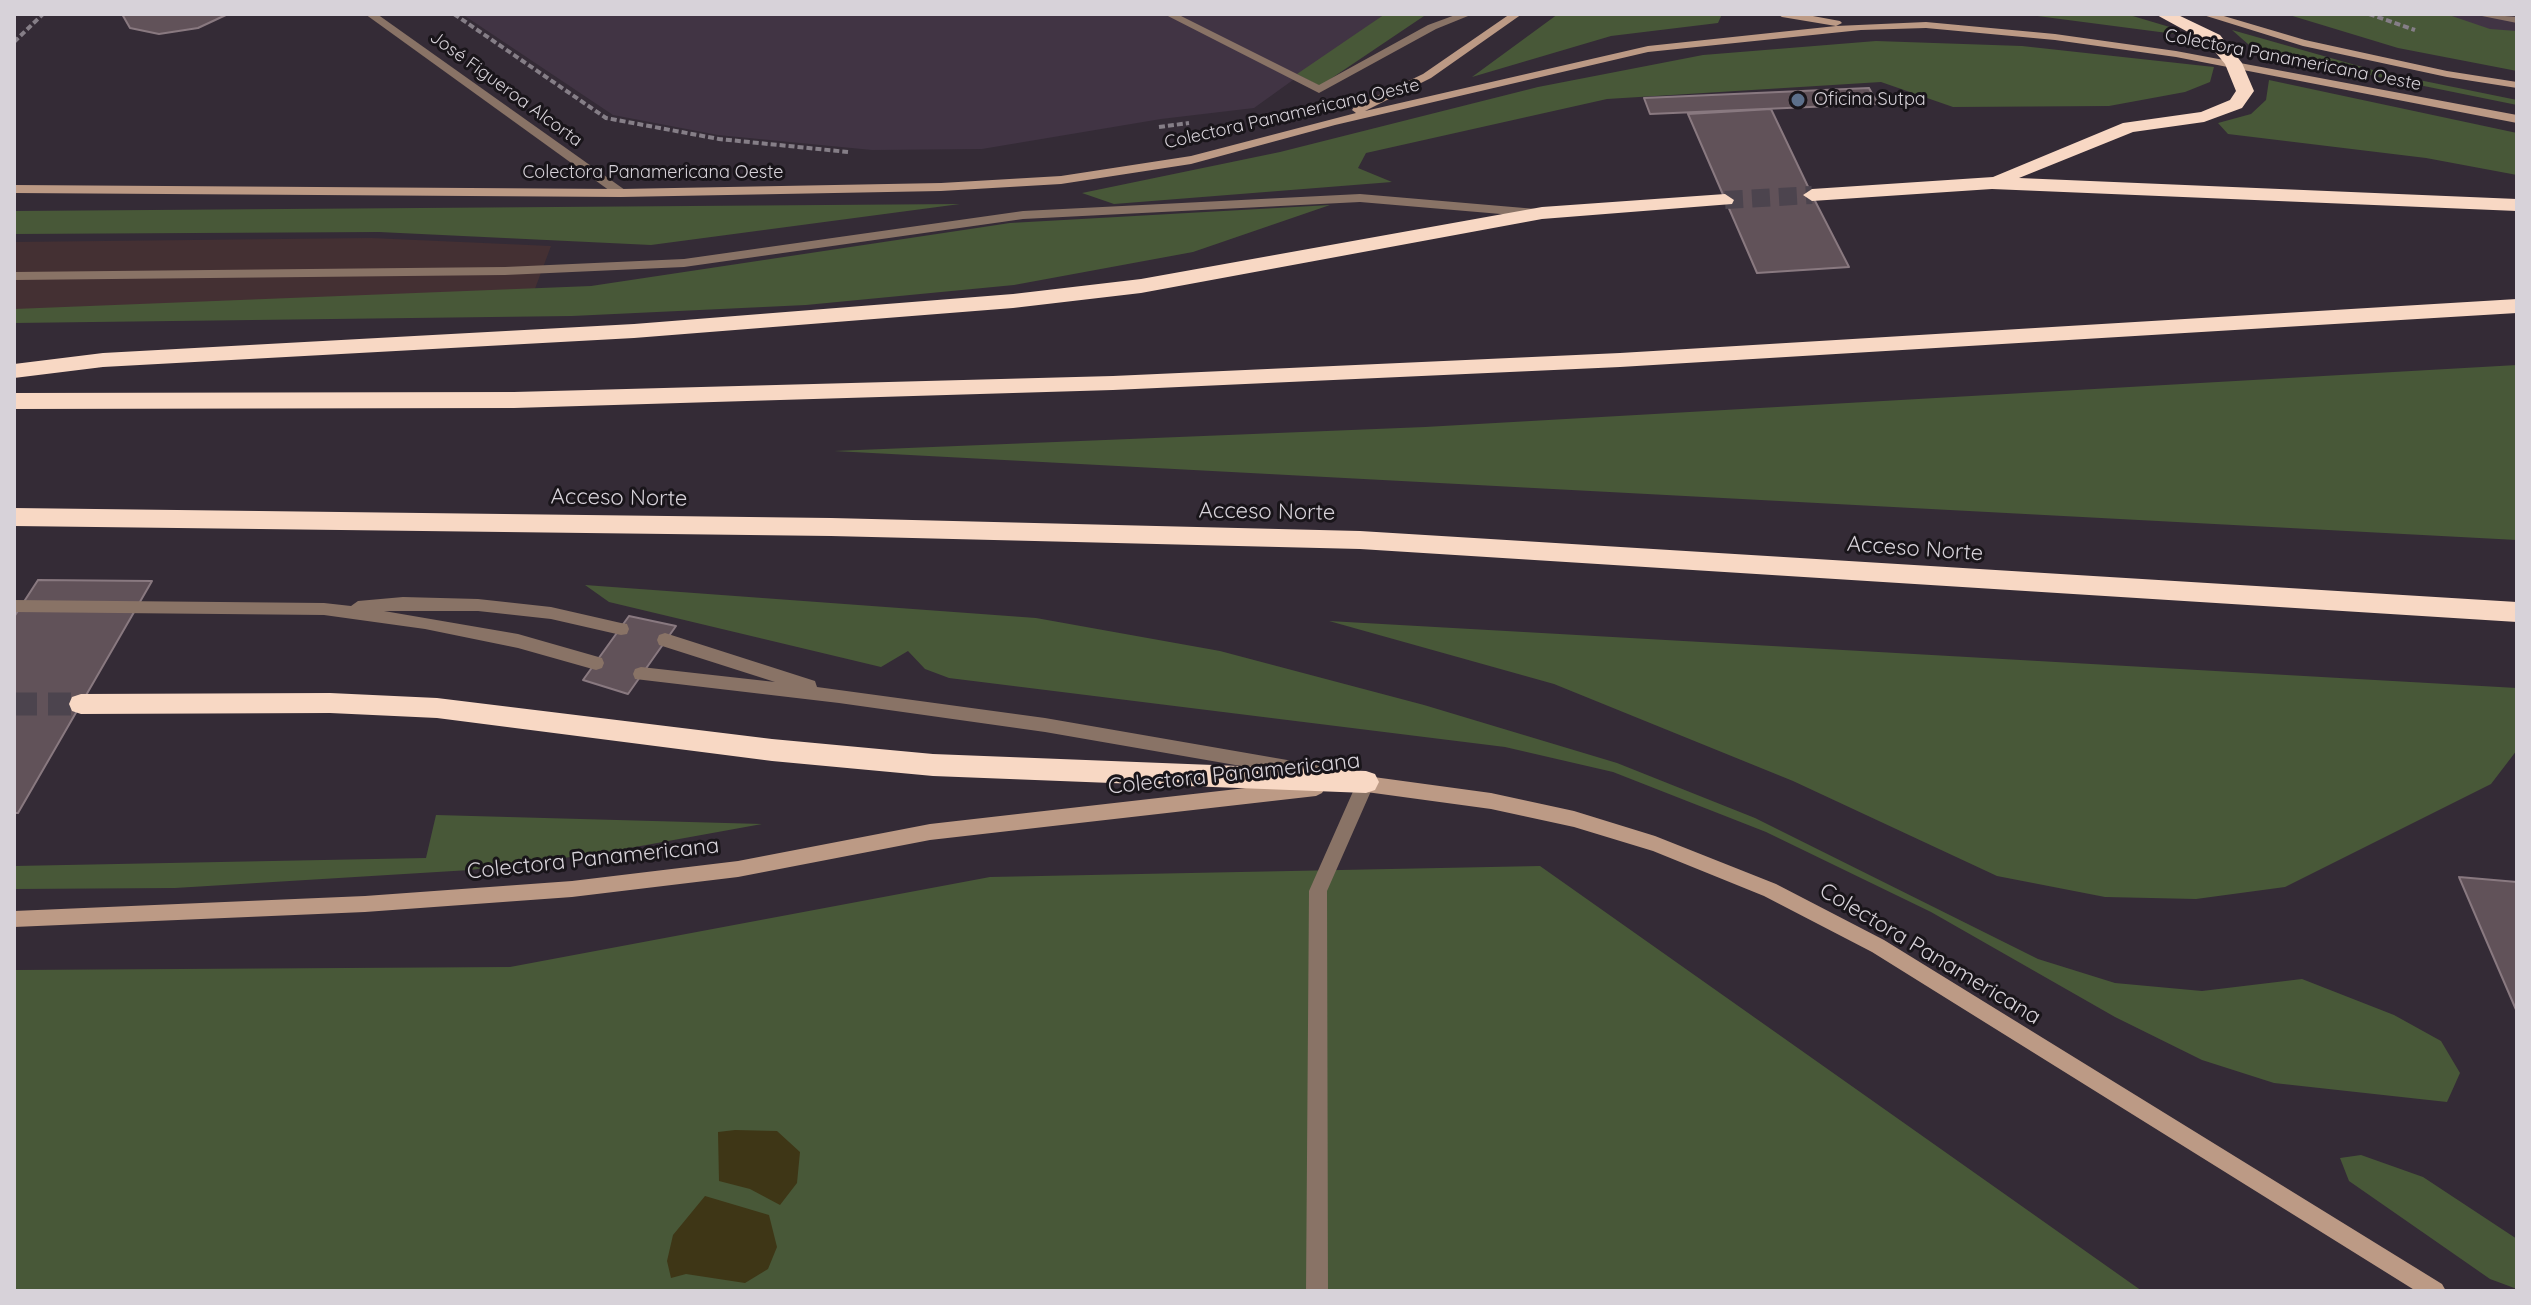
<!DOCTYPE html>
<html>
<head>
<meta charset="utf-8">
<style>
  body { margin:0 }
  #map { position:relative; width:2531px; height:1305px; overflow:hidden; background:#342b36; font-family:Quicksand,sans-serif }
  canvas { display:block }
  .frame { position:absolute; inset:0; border:16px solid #d7d2d9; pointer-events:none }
</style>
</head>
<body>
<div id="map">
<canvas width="2531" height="1305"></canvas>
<div class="frame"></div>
</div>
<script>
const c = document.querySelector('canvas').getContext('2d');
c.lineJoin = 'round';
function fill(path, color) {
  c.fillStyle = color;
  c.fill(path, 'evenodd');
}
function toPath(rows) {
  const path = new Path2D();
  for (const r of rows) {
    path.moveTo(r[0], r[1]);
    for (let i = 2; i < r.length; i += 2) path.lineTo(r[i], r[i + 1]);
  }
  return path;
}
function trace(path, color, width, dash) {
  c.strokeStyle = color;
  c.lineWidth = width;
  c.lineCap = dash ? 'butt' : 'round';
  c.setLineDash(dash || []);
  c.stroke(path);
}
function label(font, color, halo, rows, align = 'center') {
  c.font = font + ' Quicksand,sans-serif';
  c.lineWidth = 6;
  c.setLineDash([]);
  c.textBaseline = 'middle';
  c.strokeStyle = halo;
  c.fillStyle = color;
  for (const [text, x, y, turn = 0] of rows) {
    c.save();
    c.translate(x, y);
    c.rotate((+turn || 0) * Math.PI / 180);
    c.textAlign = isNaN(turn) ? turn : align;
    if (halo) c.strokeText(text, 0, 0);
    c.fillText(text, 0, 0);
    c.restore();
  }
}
const built = toPath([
  [462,14,1385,14,1254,108,1161,119,982,149,872,150,718,135,613,115],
  [2402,14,2517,14,2517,42]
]);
const industrial = toPath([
  [371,238,551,246,533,294,14,315,14,242]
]);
const green = toPath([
  [1385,14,1427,14,1320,86,1297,74],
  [1558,14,1722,14,1718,23,1611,36,1472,77],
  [2022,14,2126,14,2173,28,2175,34],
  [2286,14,2446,14,2490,29,2517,31,2517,71,2398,48],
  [2232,30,2380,72,2517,100,2517,105,2257,52],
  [1876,41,2022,46,2214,67,2210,82,2185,92,2109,106,1953,107,1881,82,1607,99,1366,153,1358,168,1392,182,1114,204,1082,193,1280,152,1538,87,1703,55],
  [2269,80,2517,133,2517,175,2426,158,2228,134,2218,123,2251,114,2266,100],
  [960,204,651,245,379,232,14,234,14,211],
  [1330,205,1193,252,1014,285,806,305,572,316,14,323,14,309,591,286,1010,223],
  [2517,365,2517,540,834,451,1425,427],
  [585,585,1036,618,1220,651,1424,705,1617,763,1755,818,2038,959,2115,983,2202,991,2302,979,2394,1015,2441,1041,2460,1073,2447,1102,2274,1083,2202,1060,2115,1017,1931,912,1766,832,1613,772,1505,747,949,678,925,669,908,651,881,667,609,602],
  [1329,621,2517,688,2517,750,2491,784,2285,887,2196,899,2105,897,1997,876,1793,781,1554,684],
  [436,815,762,824,602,853,470,870,175,888,14,889,14,866,426,858],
  [1540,866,2142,1291,14,1291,14,970,510,967,990,877],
  [2361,1155,2423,1177,2517,1239,2517,1289,2490,1279,2349,1181,2340,1158]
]);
const sand = toPath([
  [735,1130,777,1131,800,1152,797,1183,780,1205,750,1189,719,1181,718,1132],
  [705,1196,769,1215,777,1247,768,1269,745,1283,686,1274,671,1278,667,1261,673,1235]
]);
const building = toPath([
  [122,14,228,14,198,28,159,34,130,28,122,14],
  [1869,88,1878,104,1650,114,1644,98,1869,88],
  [1771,109,1812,195,1849,267,1757,273,1688,114,1771,109],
  [38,580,152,581,18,813,14,813,14,617,38,580],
  [629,616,676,626,628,694,583,680,629,616],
  [2459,877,2517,882,2517,1012,2480,926,2459,877]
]);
const highwayTunnelFar1 = toPath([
  [1725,200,1812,195]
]);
const highwayTunnel = toPath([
  [14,704,81,704]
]);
const path = toPath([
  [454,14,606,118,719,139,848,152],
  [2369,14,2415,30],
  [14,42,43,14],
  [1159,127,1189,123]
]);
const lane = toPath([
  [1164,14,1177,14,1319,85,1428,25,1458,14,1473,14,1436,29,1319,93,1164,14],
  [2481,14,2517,17,2517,23,2482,16,2481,14],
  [1360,194,1536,209,1542,213,1536,217,1360,202,1023,219,684,267,505,275,14,280,14,272,505,267,684,259,1023,211,1360,194],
  [403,597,478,599,551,607,621,623,627,624,629,629,627,634,621,635,551,619,478,611,384,611,518,634,602,658,604,663,602,668,596,670,518,648,425,629,324,615,14,612,14,600,324,603,351,606,358,601,403,597],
  [665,633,815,681,817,687,1045,718,1316,765,1322,767,1324,772,1322,777,1316,779,1045,732,839,703,635,679,633,674,635,669,641,667,775,682,659,645,657,640,659,635,665,633],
  [1359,774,1372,777,1375,782,1327,891,1328,1291,1306,1291,1309,891,1355,787,1350,781,1353,776,1359,774]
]);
const street = toPath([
  [365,14,377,14,625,190,625,196,617,196,365,14]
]);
const secondary = toPath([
  [1510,14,1522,14,1431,78,1365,111,1648,46,1836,26,1782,17,1777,14,1802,14,1840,21,1842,23,1836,26,1926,22,2055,34,2176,51,2517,115,2517,123,2176,57,2055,40,1926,28,1861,30,1648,52,1335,125,1191,164,1061,184,941,191,621,197,14,193,14,185,621,189,941,183,1061,176,1191,156,1356,113,1352,110,1354,107,1423,74,1510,14],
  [2200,14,2217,14,2305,40,2447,71,2517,82,2517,88,2447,77,2303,46,2200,14],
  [1359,775,1491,793,1574,811,1655,836,1776,884,1884,940,2442,1284,2446,1291,2416,1291,1872,952,1764,896,1653,851,1574,827,1491,809,1359,791,1353,788,1350,783,1353,778,1359,775],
  [1316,780,1322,783,1325,788,1322,793,1316,796,930,840,738,877,572,897,365,912,14,927,14,911,365,896,572,881,738,861,930,824,1316,780]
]);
const highway = toPath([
  [2155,14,2176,14,2220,35,2242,63,2254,91,2242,108,2204,122,2133,132,2019,178,2517,199,2517,211,1992,189,1812,201,1803,195,1812,189,1993,177,2123,123,2201,112,2230,100,2236,91,2225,64,2208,43,2155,14],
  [1725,194,1734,200,1732,204,1542,219,1141,293,1013,308,634,338,103,367,14,378,14,364,103,353,634,324,1013,294,1141,279,1542,207,1725,194],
  [2517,299,2517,313,1620,367,1113,390,514,408,14,409,14,393,514,392,1113,376,1620,353,2517,299],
  [14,508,831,518,1360,531,2517,602,2517,622,1360,549,831,536,14,526,14,508],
  [330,693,437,698,772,739,933,754,1366,771,1375,774,1379,782,1375,790,1366,793,933,776,772,761,437,718,330,713,81,714,72,711,69,704,72,697,81,694,330,693]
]);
const markers = [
  [1798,100,8,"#5c6f8a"]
];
const farStreetnames = [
  ["Colectora Panamericana Oeste",2293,60,11],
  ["José Figueroa Alcorta",506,89,36],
  ["Colectora Panamericana Oeste",1292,114,-13],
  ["Colectora Panamericana Oeste",653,173]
];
const farPoinames = [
  ["Oficina Sutpa",1814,100]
];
const streetNames = [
  ["Acceso Norte",619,498,1],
  ["Acceso Norte",1267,512,1],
  ["Acceso Norte",1915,549,4],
  ["Colectora Panamericana",1234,774,-6],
  ["Colectora Panamericana",593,859,-6],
  ["Colectora Panamericana",1930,954,31]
];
fill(built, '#413444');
fill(industrial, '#443033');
fill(green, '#485838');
fill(sand, '#3e3616');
fill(building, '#615259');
trace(building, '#897980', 2);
trace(highwayTunnelFar1, '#4c444e', 18, [18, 9]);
trace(highwayTunnel, '#4c444e', 23, [23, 11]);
trace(path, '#857e87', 4, [6, 3]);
fill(lane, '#897366');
fill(street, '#897366');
fill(secondary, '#bc9a85');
fill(highway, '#f8d8c4');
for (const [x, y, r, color] of markers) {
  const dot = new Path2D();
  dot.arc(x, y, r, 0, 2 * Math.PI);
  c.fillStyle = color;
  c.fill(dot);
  trace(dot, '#19151a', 3);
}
label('18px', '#d7d2d9', '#19151a', farStreetnames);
label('18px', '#d7d2d9', '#19151a', farPoinames, 'left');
label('22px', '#d7d2d9', '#19151a', streetNames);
</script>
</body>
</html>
